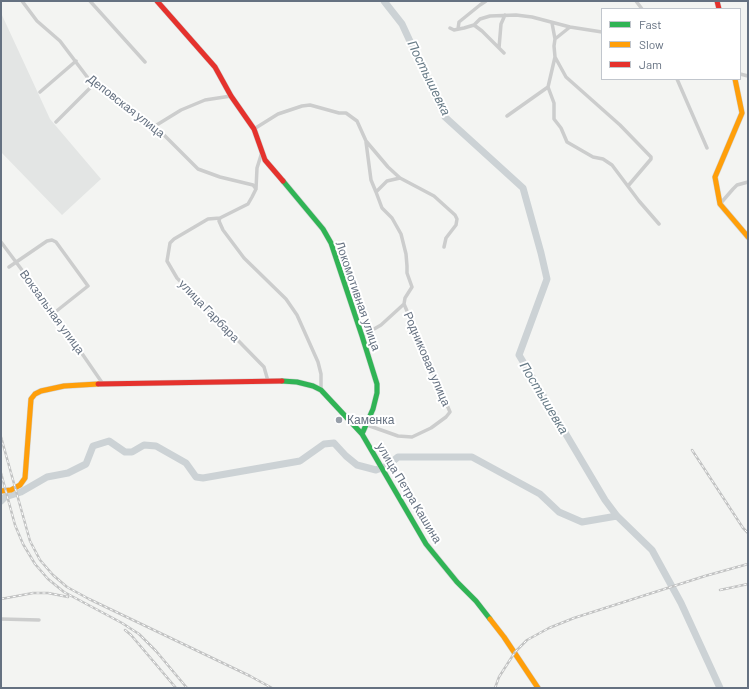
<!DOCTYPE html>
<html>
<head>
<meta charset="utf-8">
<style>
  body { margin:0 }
  #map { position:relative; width:749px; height:689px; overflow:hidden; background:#f3f4f2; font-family:Barlow,sans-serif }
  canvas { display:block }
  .frame { position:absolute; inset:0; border:2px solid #657181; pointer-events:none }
  .legend { position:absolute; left:601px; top:8px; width:140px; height:72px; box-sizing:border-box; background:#fff; border:1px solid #c1c6cd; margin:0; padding:5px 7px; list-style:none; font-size:12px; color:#657181 }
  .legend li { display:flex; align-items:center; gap:8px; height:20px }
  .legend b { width:20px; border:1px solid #c1c6cd }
</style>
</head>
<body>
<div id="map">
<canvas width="749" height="689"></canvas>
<div class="frame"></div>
<ul class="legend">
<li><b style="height:5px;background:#30b455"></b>Fast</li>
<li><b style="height:5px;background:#ff9f0a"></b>Slow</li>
<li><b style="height:5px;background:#e5322d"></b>Jam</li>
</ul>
</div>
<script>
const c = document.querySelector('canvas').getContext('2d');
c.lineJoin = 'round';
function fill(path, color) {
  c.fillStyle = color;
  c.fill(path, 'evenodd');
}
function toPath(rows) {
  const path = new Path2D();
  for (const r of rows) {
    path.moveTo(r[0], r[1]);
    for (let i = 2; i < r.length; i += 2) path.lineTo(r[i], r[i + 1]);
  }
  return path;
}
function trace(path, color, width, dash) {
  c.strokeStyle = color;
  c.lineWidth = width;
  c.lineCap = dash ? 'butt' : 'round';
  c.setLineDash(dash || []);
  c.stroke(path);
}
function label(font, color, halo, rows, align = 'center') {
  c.font = font + ' Barlow,sans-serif';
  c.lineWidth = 4;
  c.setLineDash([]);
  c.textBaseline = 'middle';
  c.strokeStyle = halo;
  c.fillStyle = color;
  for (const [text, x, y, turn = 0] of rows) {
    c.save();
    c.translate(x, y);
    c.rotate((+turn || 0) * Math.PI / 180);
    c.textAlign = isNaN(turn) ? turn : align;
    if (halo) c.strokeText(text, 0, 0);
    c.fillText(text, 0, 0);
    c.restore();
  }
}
const built = toPath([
  [1,13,50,119,101,179,62,215,1,152]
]);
const river = toPath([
  [384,1,402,24,445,117,523,188,541,253,547,279,519,355,605,500,617,516,652,550,681,603,720,688],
  [1,501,5,497,21,492,47,477,68,473,86,464,93,446,109,441,125,452,132,452,144,445,156,446,186,463,196,477,203,478,300,461,324,444,334,443,346,456,357,465,376,470,387,466,398,457,472,457,540,494,559,512,582,522,617,516]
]);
const street = toPath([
  [22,1,37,21,60,41,91,82,108,90,121,102,155,126,198,169,220,177,253,185,256,189],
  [90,1,145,62],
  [636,1,642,9],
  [552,23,555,39],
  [474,25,482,31,504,53],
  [450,28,454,30,464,28,474,25,480,19,490,16,516,15,532,17,570,27,602,32],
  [458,29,459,22,480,5,486,1],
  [499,48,501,24,505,15],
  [555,57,566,77,620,125,651,157,651,159,628,186],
  [740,74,748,76],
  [677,79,707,148],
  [548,87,554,103,554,119,561,128,567,142,593,157,603,159,612,165,639,201,659,224],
  [40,92,76,61],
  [507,116,548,87,555,57,554,46,555,39,570,27],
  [56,122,94,84],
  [155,126,181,110,205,100,231,96],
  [254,129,278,114,302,106,310,105,339,113,346,113,357,121,366,141,388,167,400,178,434,196,455,215,457,219,456,225,446,238,444,247],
  [366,142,371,180,376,192],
  [262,152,257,168,256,189,252,197,248,204,220,218,219,221,223,230,244,258,286,299,297,315,318,362,321,374,321,390],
  [720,204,733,189,737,185,748,182],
  [220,218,208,219,174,239,170,243,167,261,177,278,264,367,268,381],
  [1,242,54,313,103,384],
  [9,267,47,241,52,240,56,242,88,286,54,313],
  [362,336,381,325,404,304],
  [367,425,398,436,412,437,431,428,446,417,450,412,404,304,405,298,412,287,407,273,407,266,406,254,401,234,392,218,382,208,376,192,387,181,400,178],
  [1,619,39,620]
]);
const fast = toPath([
  [283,181,323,229,331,243,362,336,377,384,377,393,373,409,362,434],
  [282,381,297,382,313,386,321,390,362,434,426,544,457,582,476,601,490,619]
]);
const slow = toPath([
  [735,79,742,113,715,177,720,204,748,237],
  [1,491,11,490,20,485,25,478,31,399,35,394,41,391,64,386,98,384],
  [490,619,504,637,538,688]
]);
const jam = toPath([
  [157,1,215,67,231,96,254,129,265,160,283,181],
  [717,1,719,9],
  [98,384,282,381]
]);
const rail = toPath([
  [1,437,30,541,40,560,53,575,67,587,89,599,250,676,272,688],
  [692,450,743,528,748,533],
  [1,473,15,525,23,544,35,564,48,579,64,592,122,623,139,634,156,651,187,688],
  [720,590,748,584],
  [1,599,33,593,48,593,68,597],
  [125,630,131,635,176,688],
  [495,688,499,677,515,652,527,640,549,628,574,618,705,576,748,564]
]);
const markers = [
  [339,420,4,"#979fa9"]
];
const streetNames = [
  ["Деповская улица",126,106,38],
  ["Локомотивная улица",358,296,71],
  ["улица Гарбара",209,311,46],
  ["Вокзальная улица",52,312,54],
  ["Родниковая улица",427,359,67],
  ["улица Петра Кашина",409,493,59]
];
const poiNames = [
  ["Каменка",347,420]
];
const waterNames = [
  ["Постышевка",429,78,64],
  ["Постышевка",544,398,59]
];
fill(built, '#e3e5e4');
trace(river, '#ccd2d5', 7);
trace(fast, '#cfd0d0', 6);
trace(slow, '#cfd0d0', 6);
trace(jam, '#cfd0d0', 6);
trace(street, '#cccdcd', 3.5);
trace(fast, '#30b455', 5);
trace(slow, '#ff9f0a', 5);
trace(jam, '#e5322d', 5);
trace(rail, '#c2c3c3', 2.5);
trace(rail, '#fff', 1, [3]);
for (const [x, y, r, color] of markers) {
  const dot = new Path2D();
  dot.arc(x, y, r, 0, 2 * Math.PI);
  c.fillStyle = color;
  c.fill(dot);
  trace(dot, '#fff', 1.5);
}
label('12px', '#657181', '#fff', streetNames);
label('12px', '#657181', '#fff', poiNames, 'left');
label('italic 13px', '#657985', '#fff', waterNames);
</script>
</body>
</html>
